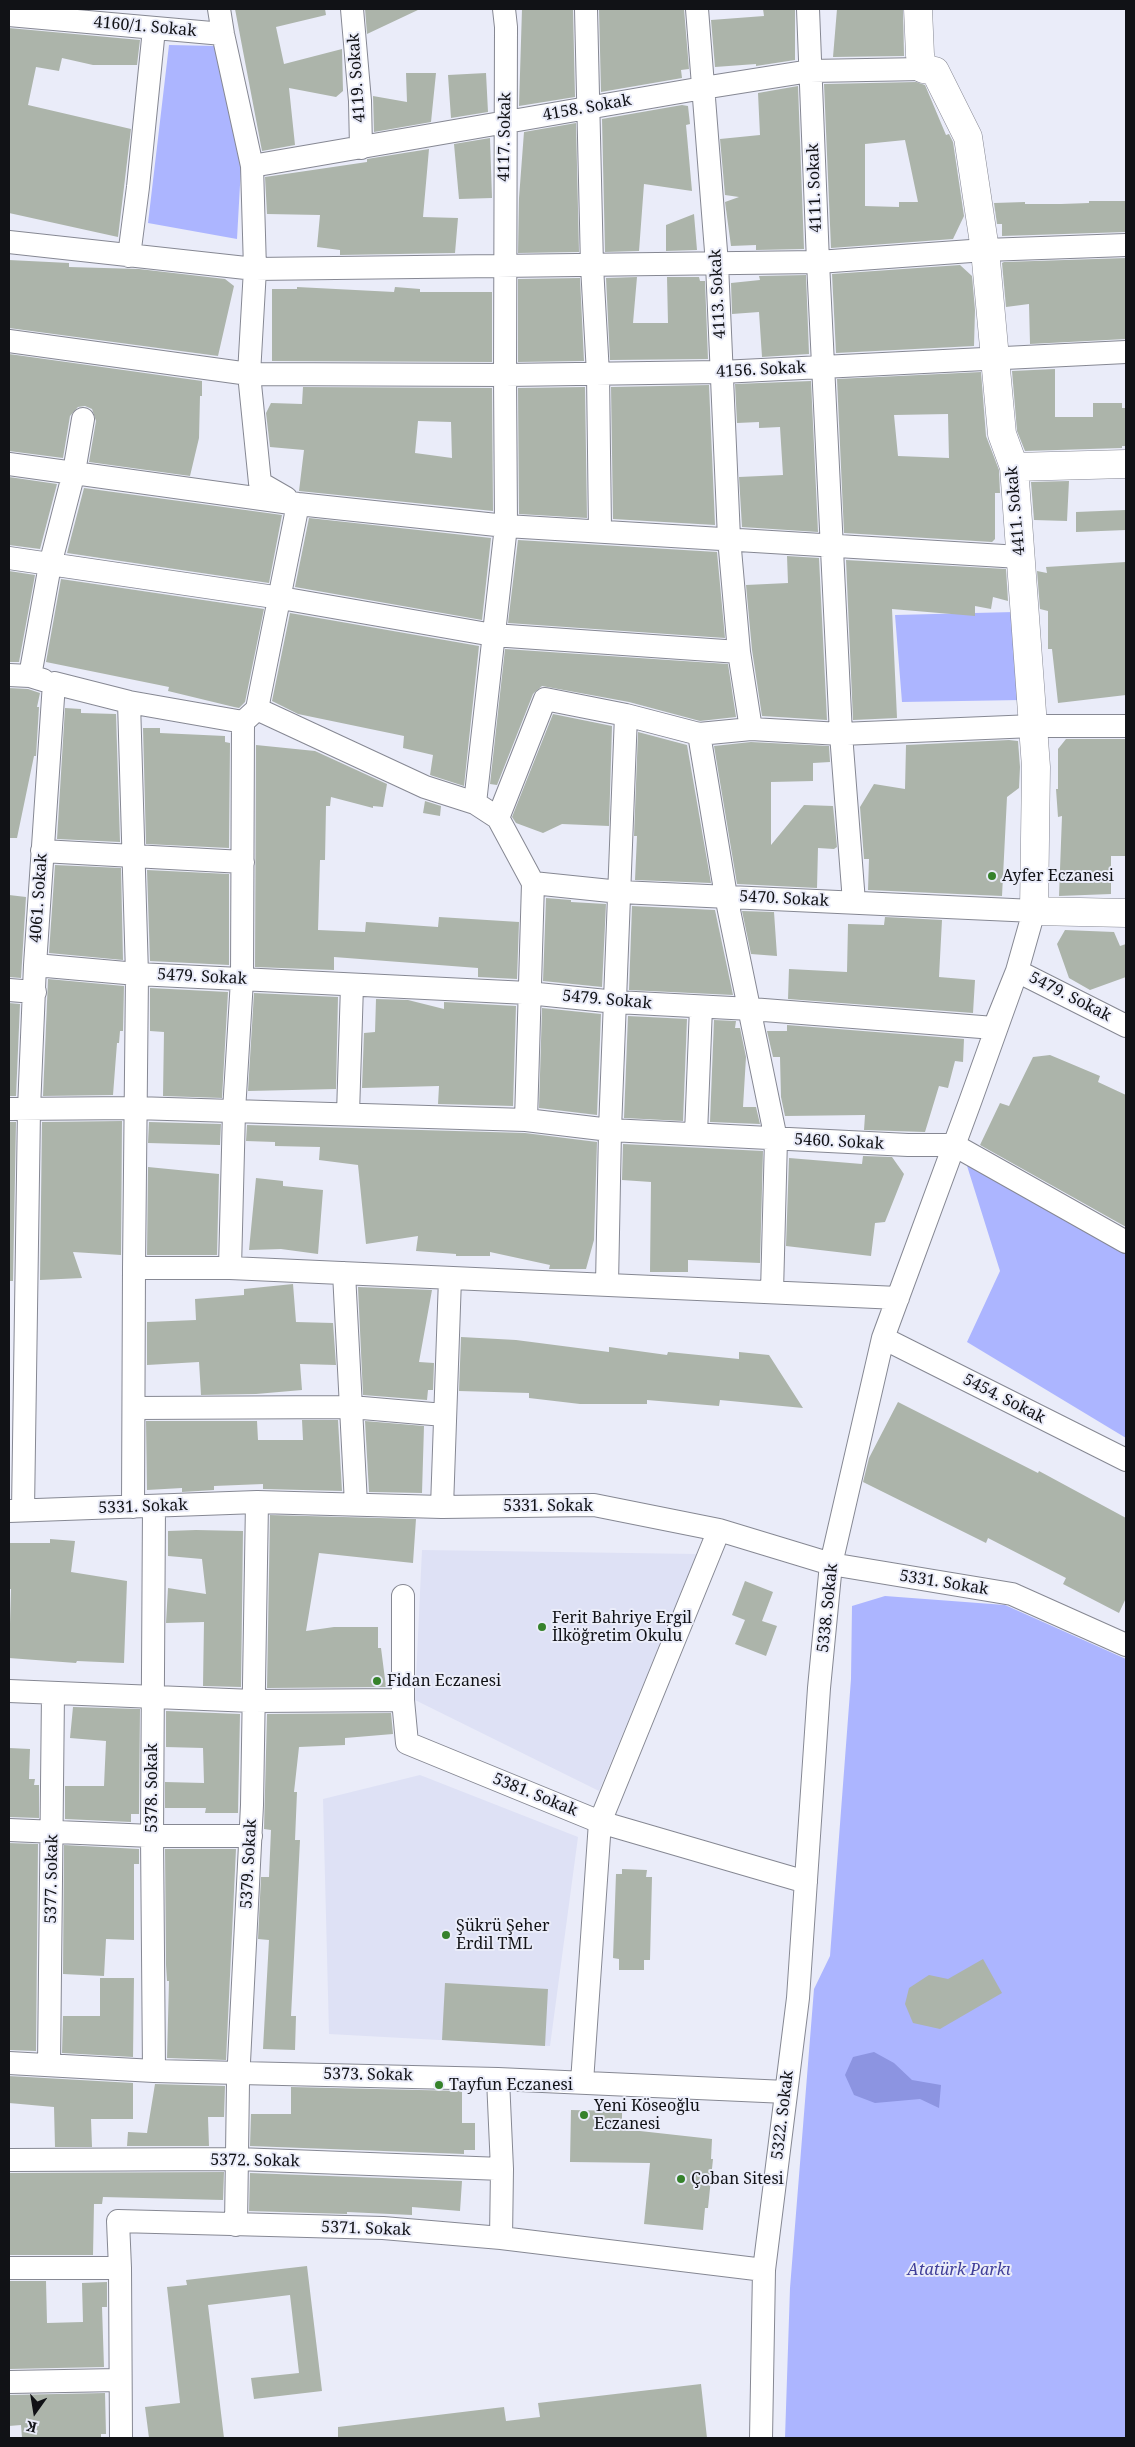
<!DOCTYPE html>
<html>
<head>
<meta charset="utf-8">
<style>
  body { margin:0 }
  #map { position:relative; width:1135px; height:2447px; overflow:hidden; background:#eaecf9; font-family:"Noto Serif",serif }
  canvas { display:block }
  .frame { position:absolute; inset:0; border:10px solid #111216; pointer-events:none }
  .north { position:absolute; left:10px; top:2387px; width:50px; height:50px; -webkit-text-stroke:4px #eaecf9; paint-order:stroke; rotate:193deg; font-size:14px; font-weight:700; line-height:20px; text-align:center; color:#111216 }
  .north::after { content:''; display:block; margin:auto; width:18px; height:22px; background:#111216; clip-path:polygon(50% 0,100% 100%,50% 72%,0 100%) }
</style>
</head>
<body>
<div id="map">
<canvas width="1135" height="2447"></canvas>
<div class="frame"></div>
<div class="north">K</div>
</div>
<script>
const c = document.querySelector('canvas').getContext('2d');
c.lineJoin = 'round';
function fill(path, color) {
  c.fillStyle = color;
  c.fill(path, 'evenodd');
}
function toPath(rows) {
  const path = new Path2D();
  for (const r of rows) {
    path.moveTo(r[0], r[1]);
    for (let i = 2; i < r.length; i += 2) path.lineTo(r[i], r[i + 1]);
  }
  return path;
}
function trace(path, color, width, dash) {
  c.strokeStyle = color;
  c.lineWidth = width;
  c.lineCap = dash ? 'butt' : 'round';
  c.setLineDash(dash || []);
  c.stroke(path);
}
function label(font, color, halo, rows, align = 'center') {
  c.font = font + ' "Noto Serif",serif';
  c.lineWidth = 4;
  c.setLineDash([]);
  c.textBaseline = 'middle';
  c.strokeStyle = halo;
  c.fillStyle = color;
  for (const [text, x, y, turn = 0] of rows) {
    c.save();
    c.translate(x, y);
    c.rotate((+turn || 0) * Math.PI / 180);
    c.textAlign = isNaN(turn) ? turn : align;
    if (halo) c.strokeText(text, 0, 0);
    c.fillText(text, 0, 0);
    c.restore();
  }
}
const built = toPath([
  [422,1550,697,1554,599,1791,415,1700],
  [420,1775,578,1837,550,2046,329,2034,323,1799]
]);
const green = toPath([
  [169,45,216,46,241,167,237,239,148,223],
  [1014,612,1021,700,902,702,895,615],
  [963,1153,1126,1248,1126,1438,967,1342,1000,1271],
  [885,1596,1005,1605,1126,1659,1126,2438,785,2438,790,2288,814,1989,830,1956,851,1679,852,1606]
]);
const water = toPath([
  [874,2052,894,2063,912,2080,941,2085,939,2108,920,2099,875,2103,854,2095,845,2075,853,2057]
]);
const building = toPath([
  [235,9,325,9,326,15,276,27,284,64,342,49,343,91,336,97,289,88,295,145,262,151],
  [365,9,420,9,367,34],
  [522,9,573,9,575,97,519,106],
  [599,9,684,9,689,69,681,70,682,78,601,92],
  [763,9,795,9,795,60,756,66,756,64,715,67,711,20,764,16],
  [837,9,903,9,904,56,833,57],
  [9,28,140,40,137,65,93,65,62,58,59,71,36,67,28,105,131,129,118,237,9,213],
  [406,73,436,73,431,122,374,132,373,96,407,102],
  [486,73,488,112,451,118,448,75],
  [916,82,925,85,946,135,949,134,953,142,964,216,953,239,831,248,824,84],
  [905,140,918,202,899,202,899,207,865,206,865,144],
  [798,86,804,249,756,250,756,245,731,246,725,202,739,197,725,195,720,139,760,135,758,93],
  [682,105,688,106,690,124,686,125,692,191,644,184,639,251,605,252,602,119],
  [576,123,579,252,518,253,519,198,524,132],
  [490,138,492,198,459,199,454,144],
  [429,149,423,217,458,218,455,253,340,255,340,250,317,247,320,215,267,214,265,177,367,162,367,159],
  [1089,201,1126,201,1126,232,1002,236,1002,224,997,224,994,203,1025,202,1025,204,1061,204,1089,203],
  [694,214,697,250,666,251,666,225],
  [1126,258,1126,339,1030,344,1029,304,1006,307,1002,263,1004,262],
  [9,260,69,263,69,267,139,269,225,279,234,286,218,356,9,328],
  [960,265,972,276,975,310,974,346,836,353,832,274],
  [806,275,809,354,762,357,759,312,732,314,731,283,760,280,759,276],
  [637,277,633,323,668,323,667,277,699,277,700,281,705,281,708,359,610,360,606,278],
  [580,278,584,361,518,362,518,279],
  [297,287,394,292,395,287,420,289,420,292,492,292,492,362,272,361,272,289,297,289],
  [9,354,202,381,202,396,200,396,199,438,190,476,89,462,96,421,92,409,85,406,78,407,70,416,63,458,9,451],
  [1055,369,1055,417,1093,417,1093,403,1122,403,1122,408,1126,408,1126,446,1122,446,1122,448,1025,451,1017,431,1012,371],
  [981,372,986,436,999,470,1000,493,995,493,995,539,992,542,844,533,837,379],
  [948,414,949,458,898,456,894,415],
  [811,381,818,532,742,527,739,477,783,475,780,427,759,428,759,422,737,423,735,384],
  [709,385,715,525,613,519,611,387],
  [303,387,492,388,493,511,299,491,304,450,270,447,266,413,271,403,302,404],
  [418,421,451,422,452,458,415,453],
  [585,387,587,518,519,514,518,388],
  [9,477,57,484,40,549,9,545],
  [1069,481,1067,521,1034,520,1031,482],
  [84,488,282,515,269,583,67,553],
  [1126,510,1126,530,1076,532,1076,512],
  [309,518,491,538,482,620,295,587],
  [518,540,717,552,725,638,508,623],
  [787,556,819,558,827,720,762,716,752,650,746,585,788,583],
  [846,560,1006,569,1008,601,993,597,991,609,975,606,975,616,892,609,897,718,853,720],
  [1126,562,1126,695,1058,703,1052,649,1048,649,1048,611,1040,609,1037,571,1047,573,1046,567],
  [9,571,35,575,19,662,9,662],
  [61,579,264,609,245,702,239,708,234,707,168,691,169,687,46,662],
  [290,613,479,646,464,786,430,775,433,755,403,748,404,736,298,714,272,701],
  [505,649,728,664,736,717,700,721,629,702,542,686,533,694,497,785,490,784],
  [9,688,28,689,40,693,37,707,39,707,36,756,34,756,17,838,9,838],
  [65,708,81,709,81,713,116,714,120,842,57,839],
  [553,714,612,726,609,826,562,824,543,833,516,823,512,817],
  [143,728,160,728,160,733,225,736,225,742,230,743,229,848,146,844],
  [638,732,687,745,711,883,635,880,637,836,634,836],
  [1066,739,1126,739,1126,856,1111,856,1111,894,1059,896,1062,816,1058,817,1056,789,1058,789,1058,749],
  [1009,740,1018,741,1020,767,1019,788,1007,797,1002,896,868,890,869,859,864,859,860,807,874,784,905,789,906,745],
  [751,742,829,746,830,762,813,763,813,781,771,782,771,845,804,805,833,806,837,847,834,849,818,848,817,888,737,884,714,746],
  [256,745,315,751,387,784,383,807,373,806,373,808,331,797,330,806,326,806,325,860,320,860,318,930,365,932,366,922,438,927,439,917,519,922,517,979,478,977,478,968,334,957,334,970,255,967],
  [425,801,441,806,440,816,423,813],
  [55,865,121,868,123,960,49,953],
  [147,870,229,874,229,965,150,961],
  [9,895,26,897,21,978,9,977],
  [546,898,571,900,571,902,606,904,602,987,543,981],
  [632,906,715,910,733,995,629,990],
  [742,911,774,912,777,956,751,954],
  [885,917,942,920,939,977,975,980,973,1013,788,999,789,969,847,972,848,924,884,925],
  [1065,930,1114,932,1120,946,1126,944,1126,977,1090,990,1069,978,1057,944],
  [48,979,124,986,123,1031,120,1031,119,1043,117,1043,113,1095,43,1096],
  [150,988,228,992,222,1098,163,1096,164,1032,150,1031],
  [254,993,338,997,336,1089,248,1091],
  [376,999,408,1000,444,1009,444,1002,516,1006,513,1106,438,1104,439,1086,362,1088,364,1033,375,1032],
  [9,1003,20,1004,16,1096,9,1096],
  [542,1008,601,1014,597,1115,539,1108],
  [628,1016,687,1019,683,1121,624,1118],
  [714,1020,736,1021,735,1028,740,1028,746,1057,743,1107,756,1107,760,1124,710,1122],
  [787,1025,964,1039,963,1062,955,1061,948,1088,939,1086,925,1132,864,1130,865,1115,785,1116,781,1097,780,1057,773,1057,767,1031,787,1031],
  [1050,1055,1100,1076,1098,1082,1126,1095,1126,1227,980,1145,1000,1103,1009,1106,1033,1057],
  [122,1121,121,1255,73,1252,82,1278,40,1280,42,1122],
  [9,1122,16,1122,13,1281,9,1281],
  [149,1122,221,1124,220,1145,148,1143],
  [247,1125,525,1133,597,1142,594,1240,586,1269,549,1269,550,1265,490,1252,490,1256,456,1256,456,1254,416,1251,418,1236,366,1244,358,1165,319,1160,320,1147,275,1146,275,1142,246,1141],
  [623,1144,763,1151,760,1263,688,1260,688,1272,650,1272,651,1182,622,1180],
  [863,1156,892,1157,904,1174,885,1222,875,1223,871,1256,786,1246,789,1158,862,1164],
  [148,1167,219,1174,217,1255,147,1255],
  [256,1178,283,1181,283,1186,323,1190,318,1254,281,1249,249,1250],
  [293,1284,296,1322,333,1323,336,1365,300,1364,302,1390,256,1394,201,1395,199,1362,147,1365,147,1322,196,1320,195,1299,244,1295,244,1289],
  [358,1287,432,1290,419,1362,434,1363,433,1390,428,1390,427,1400,363,1395],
  [461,1337,516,1340,609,1352,609,1347,667,1355,668,1352,739,1359,739,1352,769,1355,803,1408,720,1400,719,1406,647,1400,647,1404,580,1404,529,1398,529,1393,459,1391],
  [898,1402,1038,1473,1039,1471,1126,1518,1126,1598,1119,1613,1063,1584,1066,1578,988,1538,986,1543,863,1482,869,1458],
  [302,1420,338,1420,342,1491,263,1489,263,1484,214,1486,214,1490,182,1492,182,1488,147,1490,146,1421,257,1421,258,1440,303,1440],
  [365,1421,424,1426,422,1493,369,1492],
  [270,1515,416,1519,413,1563,319,1553,306,1631,334,1627,378,1627,378,1648,381,1648,386,1687,267,1688],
  [196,1530,243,1531,241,1687,203,1686,204,1622,166,1623,168,1588,206,1594,202,1559,168,1556,168,1531],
  [50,1539,75,1541,71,1572,127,1581,124,1663,77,1661,76,1663,9,1658,11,1589,9,1589,9,1543,50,1543],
  [745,1581,773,1592,762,1621,777,1626,766,1656,735,1644,745,1620,732,1615],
  [73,1707,140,1709,139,1814,131,1814,131,1822,65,1819,65,1786,104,1786,106,1741,70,1738],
  [166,1711,240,1714,238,1813,205,1813,206,1808,165,1808,165,1782,204,1783,203,1748,166,1747],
  [391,1713,393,1734,345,1738,345,1745,299,1747,294,1792,297,1792,295,1840,300,1840,291,2016,296,2016,295,2050,263,2049,269,1940,258,1939,261,1877,269,1877,271,1830,264,1829,267,1714],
  [9,1748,30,1749,29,1779,35,1779,34,1785,39,1785,39,1818,9,1817],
  [9,1843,38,1844,36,2051,9,2050],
  [64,1845,139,1849,139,1864,134,1864,134,1940,106,1939,104,1976,63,1974],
  [165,1849,236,1849,226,2060,167,2058,169,1981,167,1981,166,1965],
  [622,1869,647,1870,646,1877,652,1877,650,1960,644,1960,644,1970,619,1970,619,1959,613,1958,616,1874,622,1874],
  [983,1959,1002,1993,940,2029,913,2023,905,2004,909,1988,929,1975,948,1979],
  [100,1978,134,1978,133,2057,62,2053,63,2016,100,2016],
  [445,1983,548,1989,545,2046,442,2040],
  [9,2076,133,2083,133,2119,91,2119,92,2147,55,2147,54,2107,9,2103],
  [155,2084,225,2086,224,2117,208,2117,209,2146,127,2146,128,2132,147,2133],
  [291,2087,462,2091,462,2123,475,2123,475,2150,464,2150,464,2154,250,2146,251,2114,291,2114],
  [571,2110,622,2111,622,2129,712,2139,711,2159,713,2159,708,2208,705,2208,703,2230,644,2224,650,2163,570,2162],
  [224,2172,223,2200,103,2197,102,2204,94,2204,93,2255,9,2255,9,2173],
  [250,2173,462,2181,460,2211,412,2207,412,2215,347,2212,347,2214,249,2211],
  [307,2266,322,2391,254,2399,251,2378,299,2373,290,2295,208,2305,224,2438,149,2438,145,2407,180,2403,167,2287,187,2285,186,2280],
  [9,2281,46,2281,47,2323,83,2322,82,2283,107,2282,107,2307,102,2307,104,2367,9,2369],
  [701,2384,707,2438,338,2438,338,2427,504,2407,506,2421,540,2417,538,2403],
  [105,2393,106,2434,101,2434,101,2438,22,2438,21,2425,9,2426,9,2395]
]);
const street = toPath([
  [219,9,223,34,252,166,255,269,249,374,260,483,286,498],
  [352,9,360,101,361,148],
  [504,9,506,27,505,375,721,372,1126,352],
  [586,9,592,266,598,374,600,530],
  [697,9,717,264,729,538,739,652,751,729],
  [808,9,818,262,841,734,854,902],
  [9,15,223,34],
  [252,166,703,88,810,71,923,69],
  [9,242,255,269,818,262,985,250,1126,245],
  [129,256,138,187,154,29],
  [9,341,249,374,505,375,506,526,475,803],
  [9,464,298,504,506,526,1020,557],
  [9,558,281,598,493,635,739,652],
  [9,675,30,676,43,680],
  [30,676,50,565,74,472,83,419],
  [129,702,137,974,134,1268,230,1268],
  [257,709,298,504],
  [243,722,242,980,234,1111,230,1268,898,1298],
  [699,734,726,896,776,1139,772,1292],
  [498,818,545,699,626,715],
  [42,851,243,862],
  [533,883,620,892,1034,911,1017,971,970,1102,883,1338,831,1564,819,1688,798,1998,764,2270,761,2438],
  [35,965,137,974,528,993,616,1002,751,1009,994,1028,1017,971,1126,1026],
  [9,990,35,992],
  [9,1109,135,1108,526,1120,533,883,498,818,475,803,425,787,257,709],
  [348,1114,352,985],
  [526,1120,610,1130,908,1145,954,1145,1126,1242],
  [696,1134,701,1007],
  [344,1273,356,1504],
  [607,1284,610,1130,626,715,699,734,751,729,841,734,1033,726,1126,726],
  [883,1338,1126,1460],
  [134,1408,351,1407,444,1415],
  [154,1506,152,1836,154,2071],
  [133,1507,134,1268],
  [442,1507,450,1278],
  [23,1510,29,1109,35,965,54,683,129,702,243,722,255,711],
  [9,1511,257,1502,442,1507,594,1505,719,1530,831,1564,1012,1594,1126,1645],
  [403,1596,403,1700,407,1743,600,1822,806,1882],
  [9,1691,253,1701,403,1700],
  [9,1830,152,1836,251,1836],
  [9,2063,154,2071,498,2079,786,2092],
  [49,2065,53,1693],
  [582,2082,600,1822,719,1530],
  [9,2160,237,2159,502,2169],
  [236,2225,238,2082,252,1805,257,1502],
  [501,2238,764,2270],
  [9,2268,120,2268,118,2221,383,2228,501,2238,502,2169,498,2079],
  [120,2268,121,2438],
  [9,2382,119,2380]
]);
const secondary = toPath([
  [918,9,920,55,923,69,935,71,968,137,985,250,1002,434,1014,467,1036,767,1034,911,1126,913],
  [1014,467,1126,464]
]);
const markers = [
  [992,876,5,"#36822b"],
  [542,1627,5,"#36822b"],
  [377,1681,5,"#36822b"],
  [446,1935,5,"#36822b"],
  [439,2085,5,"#36822b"],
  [584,2115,5,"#36822b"],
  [681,2179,5,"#36822b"]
];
const streetNames = [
  ["4160/1. Sokak",145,27,5],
  ["4119. Sokak",357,78,-94],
  ["4158. Sokak",587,108,-10],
  ["4117. Sokak",505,137,-89],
  ["4111. Sokak",815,188,-92],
  ["4113. Sokak",718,294,-93],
  ["4156. Sokak",761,370,-3],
  ["4411. Sokak",1016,511,-95],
  ["4061. Sokak",39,898,-86],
  ["5470. Sokak",784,899,3],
  ["5479. Sokak",202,977,3],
  ["5479. Sokak",1070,997,27],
  ["5479. Sokak",607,1000,5],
  ["5460. Sokak",839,1142,3],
  ["5454. Sokak",1004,1399,27],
  ["5331. Sokak",548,1506],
  ["5331. Sokak",143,1507,-2],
  ["5331. Sokak",944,1583,9],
  ["5338. Sokak",828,1608,-84],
  ["5378. Sokak",152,1788,-90],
  ["5381. Sokak",535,1795,22],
  ["5379. Sokak",249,1864,-87],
  ["5377. Sokak",52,1879,-89],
  ["5373. Sokak",368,2075,1],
  ["5322. Sokak",783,2115,-83],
  ["5372. Sokak",255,2161,1],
  ["5371. Sokak",366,2229,2]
];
const poiNames = [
  ["Ayfer Eczanesi",1002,876],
  ["Ferit Bahriye Ergil",552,1618],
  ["İlköğretim Okulu",552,1636],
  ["Fidan Eczanesi",387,1681],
  ["Şükrü Şeher",456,1926],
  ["Erdil TML",456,1944],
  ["Tayfun Eczanesi",449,2085],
  ["Yeni Köseoğlu",594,2106],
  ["Eczanesi",594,2124],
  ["Çoban Sitesi",691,2179]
];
const parkNames = [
  ["Atatürk Parkı",959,2270]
];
fill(built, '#dee1f5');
fill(green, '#acb5ff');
fill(water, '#8c94e1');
fill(building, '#acb4aa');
trace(street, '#868893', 24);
trace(secondary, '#868893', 29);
trace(street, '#fff', 22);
trace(secondary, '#fff', 28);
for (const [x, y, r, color] of markers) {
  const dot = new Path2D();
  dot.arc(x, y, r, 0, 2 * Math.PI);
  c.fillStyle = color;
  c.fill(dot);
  trace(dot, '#eaecf9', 2);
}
label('16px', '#111216', '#eaecf9', streetNames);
label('16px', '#111216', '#eaecf9', poiNames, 'left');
label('italic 16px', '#403f99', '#eaecf9', parkNames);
</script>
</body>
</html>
